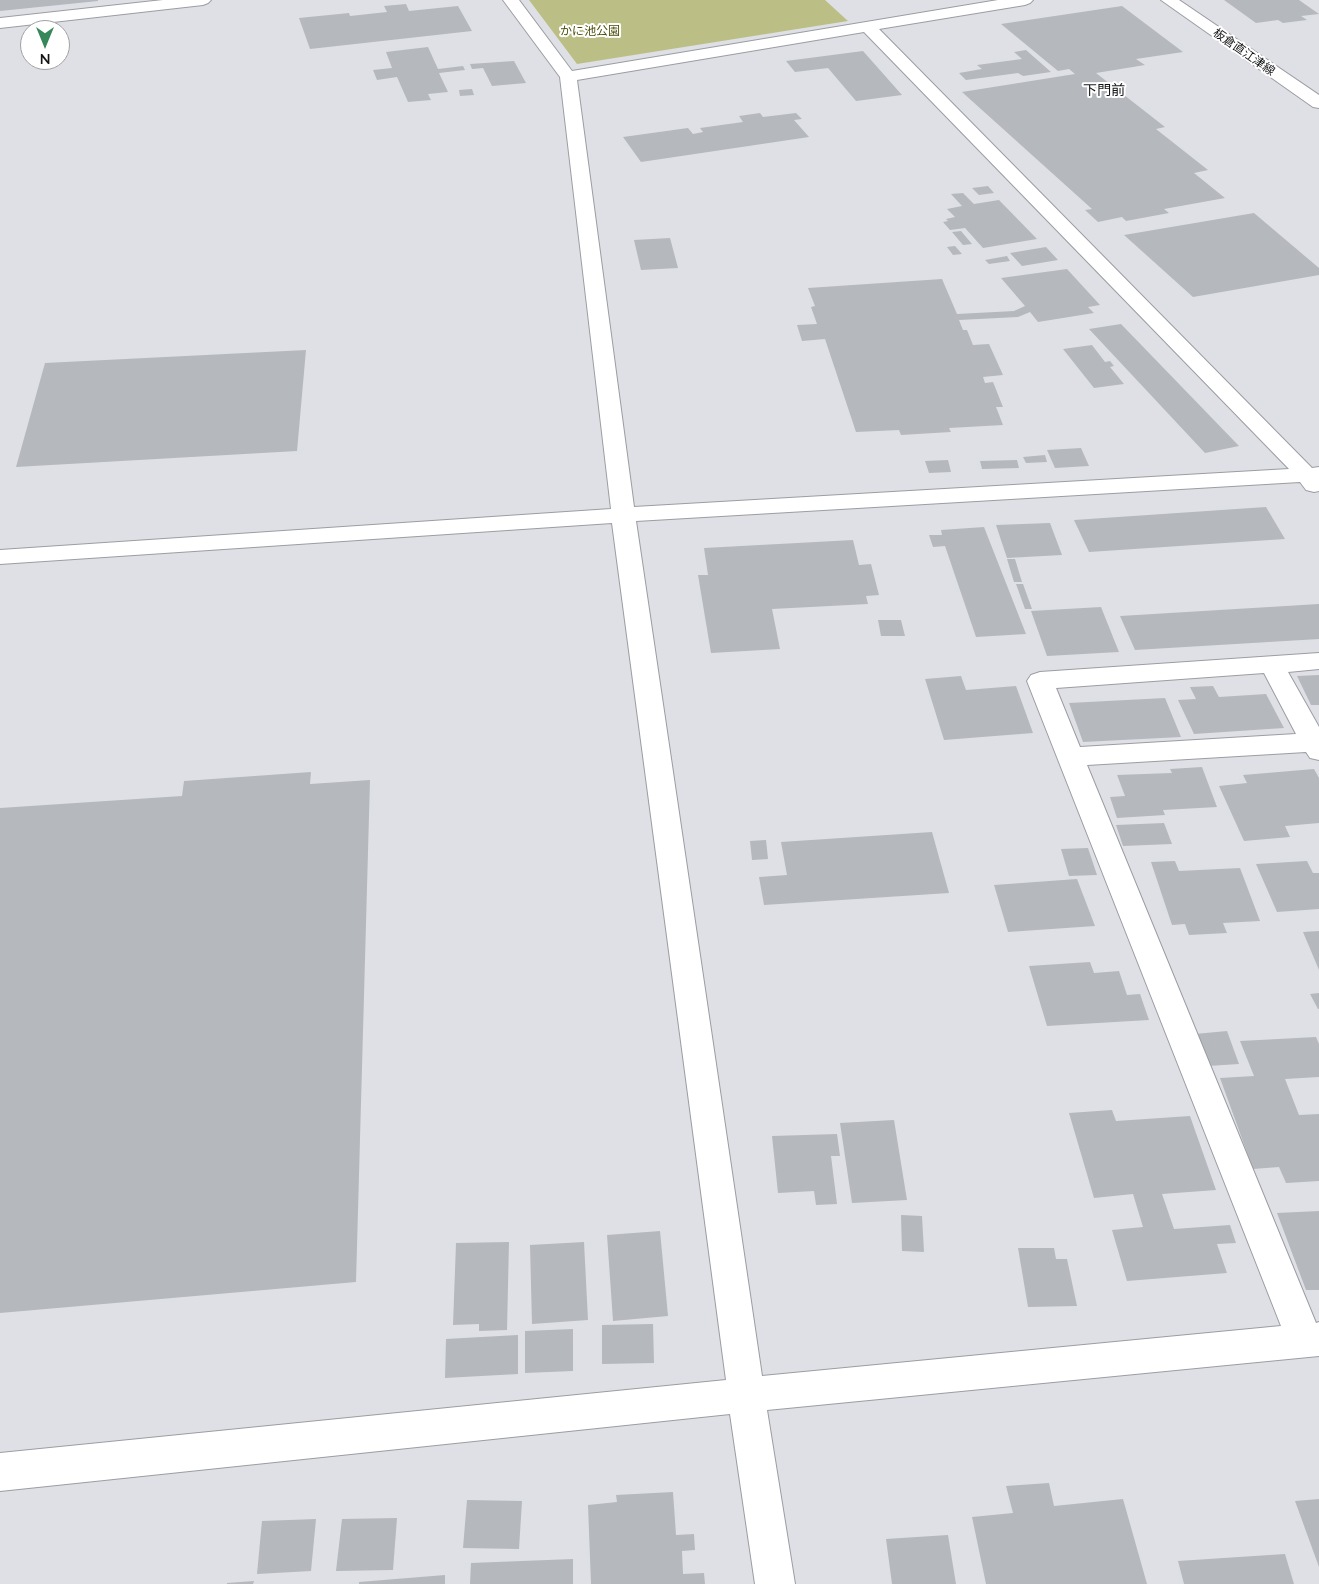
<!DOCTYPE html>
<html>
<head>
<meta charset="utf-8">
<style>
  body { margin:0 }
  #map { position:relative; width:1319px; height:1584px; overflow:hidden; background:#dee0e6; font-family:Lato,sans-serif }
  canvas { display:block }
  .north { position:absolute; left:20px; top:20px; width:50px; height:50px; box-sizing:border-box; background:#fff; border:1px solid #a1a1a2; border-radius:50%; rotate:180deg; font-size:14px; font-weight:700; line-height:20px; text-align:center; color:#141517 }
  .north::after { content:''; display:block; margin:auto; width:18px; height:22px; background:#368759; clip-path:polygon(50% 0,100% 100%,50% 72%,0 100%) }
</style>
</head>
<body>
<div id="map">
<canvas width="1319" height="1584"></canvas>
<div class="north">N</div>
</div>
<script>
const c = document.querySelector('canvas').getContext('2d');
c.lineJoin = 'round';
function fill(path, color) {
  c.fillStyle = color;
  c.fill(path, 'evenodd');
}
function toPath(rows) {
  const path = new Path2D();
  for (const r of rows) {
    path.moveTo(r[0], r[1]);
    for (let i = 2; i < r.length; i += 2) path.lineTo(r[i], r[i + 1]);
  }
  return path;
}
function trace(path, color, width, dash) {
  c.strokeStyle = color;
  c.lineWidth = width;
  c.lineCap = dash ? 'butt' : 'round';
  c.setLineDash(dash || []);
  c.stroke(path);
}
function label(font, color, halo, rows, align = 'center') {
  c.font = font + ' Lato,"Noto Sans JP",sans-serif';
  c.lineWidth = 4;
  c.setLineDash([]);
  c.textBaseline = 'middle';
  c.strokeStyle = halo;
  c.fillStyle = color;
  for (const [text, x, y, turn = 0] of rows) {
    c.save();
    c.translate(x, y);
    c.rotate((+turn || 0) * Math.PI / 180);
    c.textAlign = isNaN(turn) ? turn : align;
    if (halo) c.strokeText(text, 0, 0);
    c.fillText(text, 0, 0);
    c.restore();
  }
}
const green = toPath([
  [529,0,825,0,848,21,577,64]
]);
const building = toPath([
  [0,0,98,0,98,1,0,11],
  [1224,0,1299,0,1319,14,1301,16,1307,20,1283,23,1278,20,1256,23],
  [406,4,409,11,458,6,472,31,310,49,299,18,349,13,350,16,387,12,384,6],
  [1122,6,1183,52,1136,59,1145,65,1096,73,1165,127,1156,129,1208,170,1194,173,1225,198,1164,209,1169,213,1126,221,1122,217,1098,222,1085,210,1092,209,962,92,1075,74,1069,69,1058,71,1001,24],
  [428,47,438,69,463,66,465,70,439,73,448,92,428,94,431,100,408,102,397,77,377,80,373,70,392,68,386,52],
  [1026,50,1051,72,1023,76,1018,73,966,80,959,73,982,69,977,65,1022,59,1014,52],
  [863,51,902,95,856,101,828,68,795,72,786,61],
  [514,61,526,83,492,86,483,68,472,69,470,64],
  [472,89,474,95,460,96,459,90],
  [760,113,763,117,796,113,802,119,794,120,809,137,641,162,623,137,688,128,693,134,703,132,700,128,743,122,739,116],
  [988,186,994,193,979,195,972,188],
  [963,193,974,204,999,200,1037,239,983,248,965,228,950,230,943,222,948,221,946,219,955,217,947,209,962,206,951,194],
  [1254,213,1319,268,1319,275,1193,297,1124,235],
  [961,231,972,244,963,245,952,232],
  [670,238,678,268,641,270,634,240],
  [955,246,962,254,953,255,947,247],
  [1046,247,1058,260,1022,266,1010,253],
  [1007,256,1010,261,989,264,985,260],
  [1067,269,1100,305,1088,307,1094,313,1038,322,1030,312,1018,317,959,320,963,330,967,330,973,345,989,344,1003,375,983,377,985,383,993,382,1003,407,996,407,1003,425,949,428,951,432,901,435,899,430,856,432,825,339,802,341,797,325,817,324,811,307,815,306,808,288,942,279,957,314,1014,311,1025,306,1001,278],
  [1121,324,1239,446,1205,453,1089,329],
  [1092,345,1105,362,1110,361,1114,366,1110,367,1124,384,1094,388,1063,349],
  [306,350,297,451,16,467,45,363],
  [1081,448,1089,466,1055,468,1047,450],
  [1045,455,1047,462,1026,463,1023,457],
  [948,460,951,472,929,473,925,461],
  [1017,460,1019,468,982,469,980,461],
  [1266,507,1285,539,1089,552,1074,520],
  [1050,523,1062,555,1007,558,996,525],
  [984,527,1026,634,976,637,945,546,933,547,929,535,942,535,941,530],
  [853,540,859,565,871,564,879,595,866,596,868,604,772,609,780,649,711,653,698,575,708,575,704,548],
  [1007,559,1015,559,1022,582,1014,582],
  [1016,584,1023,584,1032,609,1025,609],
  [1319,604,1319,639,1135,650,1120,616],
  [1101,607,1119,652,1047,656,1031,611],
  [878,620,901,620,905,636,881,636],
  [1319,675,1319,705,1311,705,1297,676],
  [961,676,966,690,1016,686,1033,733,944,740,925,679],
  [1213,686,1219,697,1266,694,1284,728,1194,734,1178,700,1196,699,1190,687],
  [1165,698,1181,737,1083,742,1069,703],
  [1202,767,1217,807,1163,810,1165,815,1117,818,1110,797,1125,796,1117,775,1172,773,1170,769],
  [1314,769,1319,778,1319,823,1285,826,1290,837,1244,841,1219,786,1247,783,1243,775],
  [311,772,310,784,370,780,356,1282,0,1313,0,808,182,796,184,781],
  [1164,823,1172,844,1123,846,1116,825],
  [932,832,949,893,764,905,759,877,787,875,781,842],
  [766,840,768,859,752,860,750,841],
  [1088,848,1097,875,1069,876,1061,849],
  [1175,861,1179,871,1240,868,1260,921,1223,923,1227,933,1189,935,1185,924,1172,925,1151,862],
  [1307,861,1313,873,1319,873,1319,909,1277,912,1256,864],
  [1077,879,1095,926,1008,932,994,885],
  [1319,931,1319,970,1303,932],
  [1090,962,1094,973,1119,971,1127,995,1140,994,1149,1020,1047,1026,1029,966],
  [1319,993,1319,1009,1318,1009,1310,994],
  [1227,1031,1239,1064,1208,1066,1195,1034],
  [1316,1037,1319,1044,1319,1077,1285,1079,1299,1115,1319,1114,1319,1181,1286,1183,1279,1167,1253,1169,1220,1078,1254,1076,1240,1041],
  [1112,1110,1116,1121,1190,1116,1216,1190,1162,1194,1174,1229,1230,1225,1236,1243,1217,1244,1227,1273,1127,1281,1112,1230,1143,1227,1133,1194,1094,1198,1069,1113],
  [894,1120,907,1200,852,1203,840,1123],
  [837,1134,840,1156,831,1156,837,1204,816,1205,814,1191,778,1193,772,1136],
  [1319,1211,1319,1290,1306,1290,1277,1213],
  [901,1215,922,1216,924,1252,902,1251],
  [660,1231,668,1316,613,1321,607,1235],
  [509,1242,507,1330,479,1331,479,1324,453,1325,456,1243],
  [584,1242,588,1320,532,1324,530,1245],
  [1018,1248,1054,1248,1056,1259,1067,1259,1077,1306,1028,1307],
  [653,1324,654,1363,602,1364,602,1325],
  [573,1329,573,1371,525,1373,525,1331],
  [518,1335,518,1374,445,1378,446,1339],
  [1049,1483,1054,1506,1123,1499,1147,1584,986,1584,972,1517,1013,1513,1006,1486],
  [673,1492,676,1535,694,1534,695,1550,682,1551,683,1574,704,1573,705,1584,591,1584,588,1505,617,1502,616,1495],
  [1319,1499,1319,1567,1295,1501],
  [467,1500,522,1501,519,1549,463,1548],
  [397,1518,393,1570,336,1571,342,1519],
  [316,1519,311,1571,257,1574,262,1521],
  [948,1535,956,1584,892,1584,886,1539],
  [1285,1554,1294,1584,1184,1584,1178,1561],
  [573,1559,573,1584,470,1584,471,1563],
  [445,1575,445,1584,359,1584,359,1582],
  [254,1581,253,1584,227,1584,227,1583]
]);
const minor = toPath([
  [163,0,211,0,208,3,203,5,0,28,0,18,163,0],
  [503,0,519,0,572,71,998,0,1033,0,1030,3,1025,5,879,29,1312,468,1319,467,1319,491,1314,492,1306,490,1300,482,636,521,762,1376,1281,1326,1027,681,1031,675,1040,672,1319,653,1319,669,1288,672,1319,727,1319,760,1310,758,1306,752,1087,765,1316,1323,1319,1322,1319,1356,767,1410,795,1584,755,1584,730,1414,0,1491,0,1453,726,1380,612,523,0,564,0,550,611,509,560,77,503,0],
  [864,32,1289,469,634,507,577,80,864,32],
  [1264,673,1296,734,1080,747,1056,688,1264,673]
]);
const major = toPath([
  [1161,0,1179,0,1319,95,1319,108,1313,107,1161,0]
]);
const farParknames = [
  ["かに池公園",590,31]
];
const farStreetnames = [
  ["板倉直江津線",1244,52,35]
];
const farNeighbourhoodnames = [
  ["下門前",1104,90]
];
fill(green, '#bcbf85');
fill(building, '#b5b8bd');
trace(minor, '#9b9da2', 2);
trace(major, '#9b9da2', 2);
fill(minor, '#fff');
fill(major, '#fff');
label('12px', '#4d4e0c', '#fff', farParknames);
label('12px', '#141517', '#fff', farStreetnames);
label('14px', '#141517', '#fff', farNeighbourhoodnames);
</script>
</body>
</html>
